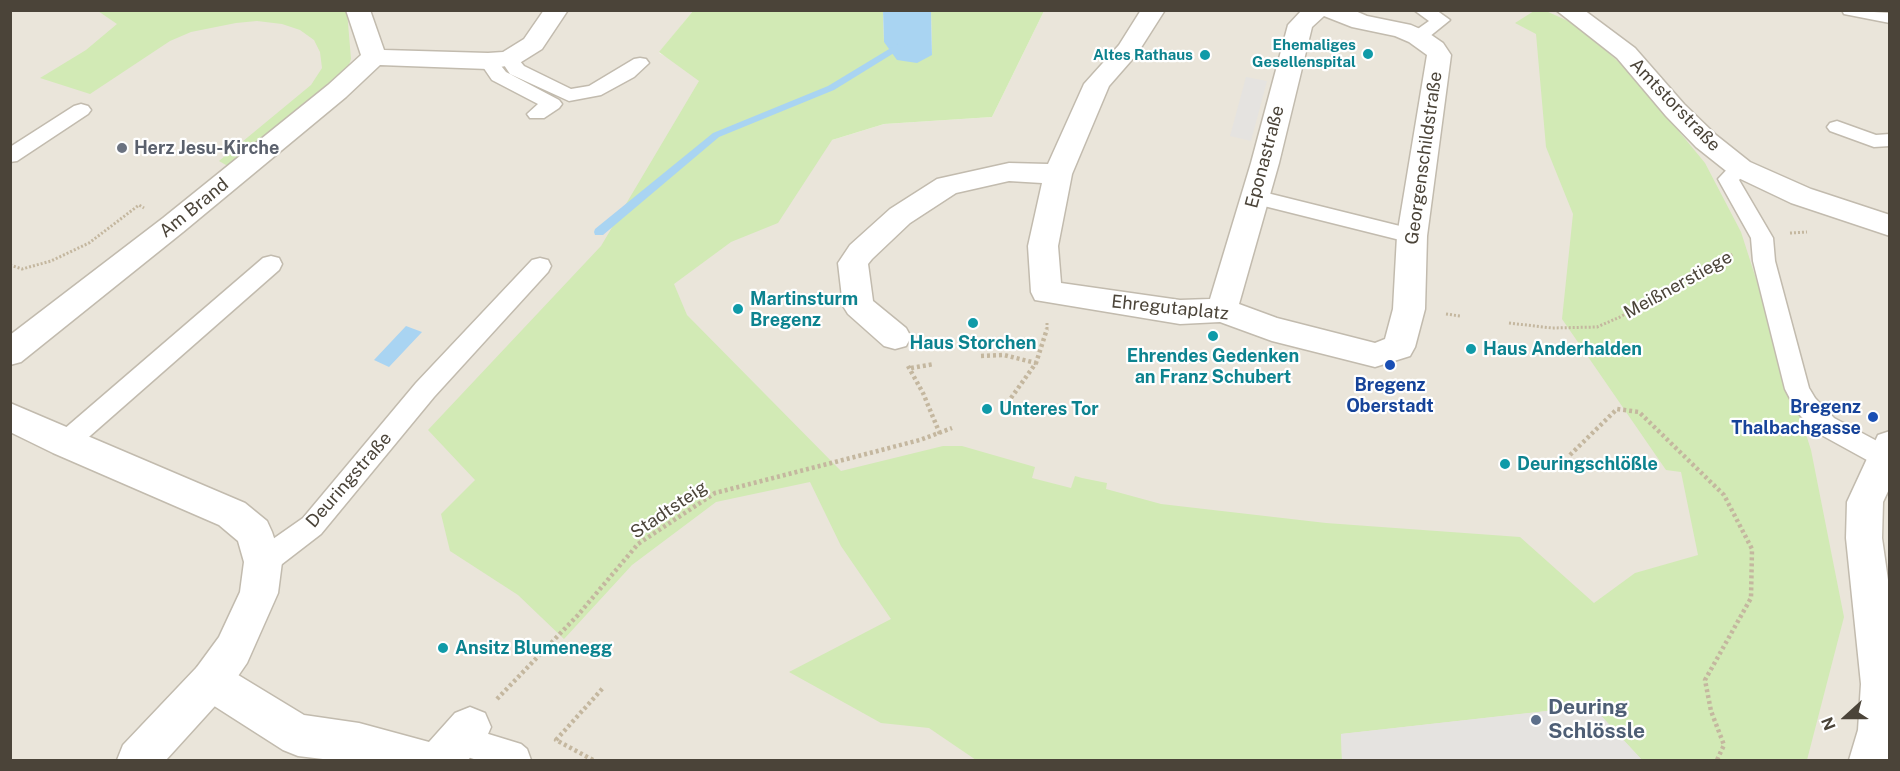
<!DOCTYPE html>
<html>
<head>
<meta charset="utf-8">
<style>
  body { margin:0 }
  #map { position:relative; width:1900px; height:771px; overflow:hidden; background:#f6f3ec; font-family:"Public Sans",sans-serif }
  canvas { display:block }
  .frame { position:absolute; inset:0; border:12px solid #4b4439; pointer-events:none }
  .north { position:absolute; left:1816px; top:687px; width:60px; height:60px; -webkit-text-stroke:4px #fff; paint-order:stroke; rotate:249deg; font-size:16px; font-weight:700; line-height:24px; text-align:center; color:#4b4439 }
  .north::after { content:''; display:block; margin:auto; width:21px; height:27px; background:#4b4439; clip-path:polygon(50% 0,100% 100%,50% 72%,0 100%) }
</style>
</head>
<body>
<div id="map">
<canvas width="1900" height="771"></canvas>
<div class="frame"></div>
<div class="north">N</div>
</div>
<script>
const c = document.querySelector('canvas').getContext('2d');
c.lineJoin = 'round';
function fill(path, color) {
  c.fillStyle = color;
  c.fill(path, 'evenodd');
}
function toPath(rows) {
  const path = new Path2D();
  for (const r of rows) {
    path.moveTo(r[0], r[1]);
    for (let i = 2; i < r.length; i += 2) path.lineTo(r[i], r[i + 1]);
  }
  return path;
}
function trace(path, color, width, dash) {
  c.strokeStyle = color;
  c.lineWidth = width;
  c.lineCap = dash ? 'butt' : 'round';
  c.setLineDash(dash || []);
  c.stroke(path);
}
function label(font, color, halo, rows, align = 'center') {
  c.font = font + ' "Public Sans",sans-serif';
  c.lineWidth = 4.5;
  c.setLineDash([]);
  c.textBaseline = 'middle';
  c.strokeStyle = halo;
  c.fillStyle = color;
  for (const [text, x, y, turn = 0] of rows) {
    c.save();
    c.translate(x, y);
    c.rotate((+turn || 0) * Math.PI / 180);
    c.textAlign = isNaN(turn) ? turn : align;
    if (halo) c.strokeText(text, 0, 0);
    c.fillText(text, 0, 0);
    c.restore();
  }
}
const residential = toPath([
  [10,11,693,11,659,53,832,140,884,124,992,117,1044,11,1889,11,1889,760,11,760]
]);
const green = toPath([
  [98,11,347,11,351,59,345,76,238,165,226,165,219,161,311,85,322,68,320,52,314,40,300,30,282,24,257,21,236,23,191,32,170,41,90,94,40,78,86,50,117,24],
  [693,11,883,11,884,42,932,55,931,11,1044,11,992,117,884,124,832,140,778,223,731,242,674,284,687,315,841,471,943,446,962,446,1035,467,1032,478,1071,488,1075,476,1082,478,1107,483,1106,489,1161,504,1326,523,1520,537,1594,603,1635,573,1698,555,1681,472,1666,470,1562,319,1573,214,1546,147,1536,34,1515,23,1534,11,1546,11,1577,25,1630,72,1705,163,1741,232,1811,450,1844,617,1807,760,1642,760,1592,706,1341,734,1342,760,976,760,929,728,881,723,789,672,891,619,841,546,810,482,716,502,632,565,564,639,518,595,450,551,441,514,475,480,428,430,601,246,699,81,659,52]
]);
const parking = toPath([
  [1246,77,1267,81,1251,141,1230,136],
  [1592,706,1642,760,1342,760,1341,734]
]);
const water = toPath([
  [883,11,931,11,932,55,917,63,897,60,884,42],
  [406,326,422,332,389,367,374,360]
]);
const stream = toPath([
  [904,40,908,43,907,45,834,90,719,137,603,235,595,235,594,232,595,229,713,133,828,86,904,40]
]);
const pathFar1 = toPath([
  [1790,233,1807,232],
  [10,265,22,269,51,261,89,243,139,205,144,208],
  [1446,314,1460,316],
  [1047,323,1047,330],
  [1509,323,1552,328,1597,327,1620,317,1733,254]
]);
const path = toPath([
  [981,356,1004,355,1036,363],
  [908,366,923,393,940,434],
  [911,368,934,364],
  [1011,398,1036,363,1047,329],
  [1570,455,1617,409,1639,412,1724,495,1752,549,1751,598,1705,680,1711,711,1724,745,1717,760],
  [497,699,578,615,638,544,715,493,920,440,952,428],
  [593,760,556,740,603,688]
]);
const service = toPath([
  [1414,10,1436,10,1450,20,1424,41,1412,41,1409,37,1412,33,1429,21,1414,10],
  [1842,10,1890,13,1890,23,1844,14,1842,10],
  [509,54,515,55,524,66,571,89,589,86,634,59,640,58,646,59,649,63,634,77,601,95,569,101,510,74,500,59,503,55,509,54],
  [488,56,494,57,506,72,559,100,562,104,559,108,544,118,530,118,527,114,538,104,492,80,479,61,482,57,488,56],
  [81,104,88,106,91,110,88,114,17,161,10,162,10,147,74,106,81,104],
  [1837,121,1876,135,1890,134,1890,146,1874,147,1830,131,1827,127,1830,123,1837,121],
  [1740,161,1747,163,1750,168,1739,180,1773,238,1775,261,1809,388,1815,398,1834,418,1890,448,1890,467,1885,468,1876,465,1816,432,1797,412,1785,389,1753,261,1751,238,1718,179,1733,163,1740,161],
  [1255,190,1412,229,1420,231,1423,236,1420,241,1412,243,1248,202,1245,197,1248,192,1255,190],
  [271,256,279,258,282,264,279,270,74,450,65,453,56,450,52,443,56,436,263,258,271,256],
  [540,258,548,260,551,266,548,272,434,397,321,534,273,571,263,574,253,571,249,562,253,553,303,518,416,383,532,260,540,258],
  [459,725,521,744,527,749,531,760,477,760,448,751,444,740,448,729,459,725]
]);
const pedestrian = toPath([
  [211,662,225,667,304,715,359,723,429,742,455,713,470,707,485,713,491,727,485,741,468,760,331,760,298,756,283,750,197,695,191,681,197,667,211,662]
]);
const minor = toPath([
  [346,10,370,10,384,50,488,53,503,52,524,39,544,10,568,10,542,49,518,64,488,69,380,65,346,97,183,232,21,362,10,365,10,335,163,218,328,85,361,55,346,10],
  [1141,10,1165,10,1137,54,1109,86,1072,174,1058,246,1061,283,1180,300,1210,299,1251,163,1288,25,1302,10,1353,10,1367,16,1411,25,1427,32,1443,43,1451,55,1427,236,1425,309,1415,347,1410,356,1375,367,1272,341,1220,322,1180,324,1035,300,1031,292,1028,246,1042,183,1009,181,956,193,910,223,872,259,868,264,873,301,906,328,911,337,906,346,895,349,884,346,848,314,843,306,838,263,850,245,890,209,937,179,1009,163,1048,164,1084,84,1119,45,1141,10],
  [1324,16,1352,27,1395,36,1409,42,1427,55,1397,236,1393,309,1385,339,1375,343,1277,318,1239,304,1279,163,1312,27,1324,16],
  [1556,10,1584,10,1635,48,1684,104,1716,135,1750,162,1811,189,1890,215,1890,236,1791,203,1730,174,1696,147,1666,116,1617,58,1556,10],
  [10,403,245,503,267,521,272,532,282,562,278,593,247,663,225,695,166,760,117,760,123,745,197,667,219,637,240,592,244,562,238,541,219,525,53,453,10,432,10,403],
  [1890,431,1890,487,1883,502,1882,538,1890,594,1890,760,1849,760,1858,730,1861,684,1846,538,1847,502,1878,435,1890,431]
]);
const markers = [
  [1368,54,6,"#0f9aa8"],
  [1205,55,6,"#0f9aa8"],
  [122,148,6,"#6b7280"],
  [738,309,6,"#0f9aa8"],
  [973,323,6,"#0f9aa8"],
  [1213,336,6,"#0f9aa8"],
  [1471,349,6,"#0f9aa8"],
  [1390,365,6,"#1a4fb4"],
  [987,409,6,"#0f9aa8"],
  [1873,417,6,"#1a4fb4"],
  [1505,464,6,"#0f9aa8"],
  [443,648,6,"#0f9aa8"],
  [1536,720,6,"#5c6f8a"]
];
const farCulturenames = [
  ["Ehemaliges",1356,45],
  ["Gesellenspital",1356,62],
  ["Altes Rathaus",1193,55]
];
const streetNames = [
  ["Amtstorstraße",1675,105,46],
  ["Eponastraße",1265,157,-75],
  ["Georgenschildstraße",1424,158,-82],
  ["Am Brand",194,208,-39],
  ["Meißnerstiege",1678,285,-29],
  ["Ehregutaplatz",1170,308,6],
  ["Deuringstraße",349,480,-49],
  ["Stadtsteig",669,510,-34]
];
const worshipNames = [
  ["Herz Jesu-Kirche",134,148]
];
const cultureNames = [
  ["Martinsturm",750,299],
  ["Bregenz",750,320],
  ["Haus Storchen",973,343,"center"],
  ["Haus Anderhalden",1483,349],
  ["Ehrendes Gedenken",1213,356,"center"],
  ["an Franz Schubert",1213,377,"center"],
  ["Unteres Tor",999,409],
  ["Deuringschlößle",1517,464],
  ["Ansitz Blumenegg",455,648]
];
const transitNames = [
  ["Bregenz",1390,385],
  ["Oberstadt",1390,406],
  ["Bregenz",1861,407,"right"],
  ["Thalbachgasse",1861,428,"right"]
];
const nearServicenames = [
  ["Deuring",1548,708],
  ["Schlössle",1548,732]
];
fill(residential, '#eae5da');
fill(green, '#d2eab5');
fill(parking, '#e5e3e0');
fill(water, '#a9d4f2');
fill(stream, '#a9d4f2');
trace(service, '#c2bbae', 3);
trace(pedestrian, '#c2bbae', 3);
trace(minor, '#c2bbae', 3);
trace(pathFar1, '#c4b79f', 3, [2, 2]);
trace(path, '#c4b79f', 4.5, [3, 3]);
fill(service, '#fff');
fill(pedestrian, '#fff');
fill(minor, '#fff');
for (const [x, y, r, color] of markers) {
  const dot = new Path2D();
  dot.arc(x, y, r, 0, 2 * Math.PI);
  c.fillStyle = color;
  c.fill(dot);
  trace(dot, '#fff', 2);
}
label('bold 15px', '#0d838f', '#fff', farCulturenames, 'right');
label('18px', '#4b4439', '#fff', streetNames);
label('bold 18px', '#5b616d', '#fff', worshipNames, 'left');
label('bold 18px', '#0d838f', '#fff', cultureNames, 'left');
label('bold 18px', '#164399', '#fff', transitNames);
label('bold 21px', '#4e5e75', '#fff', nearServicenames, 'left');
</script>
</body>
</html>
